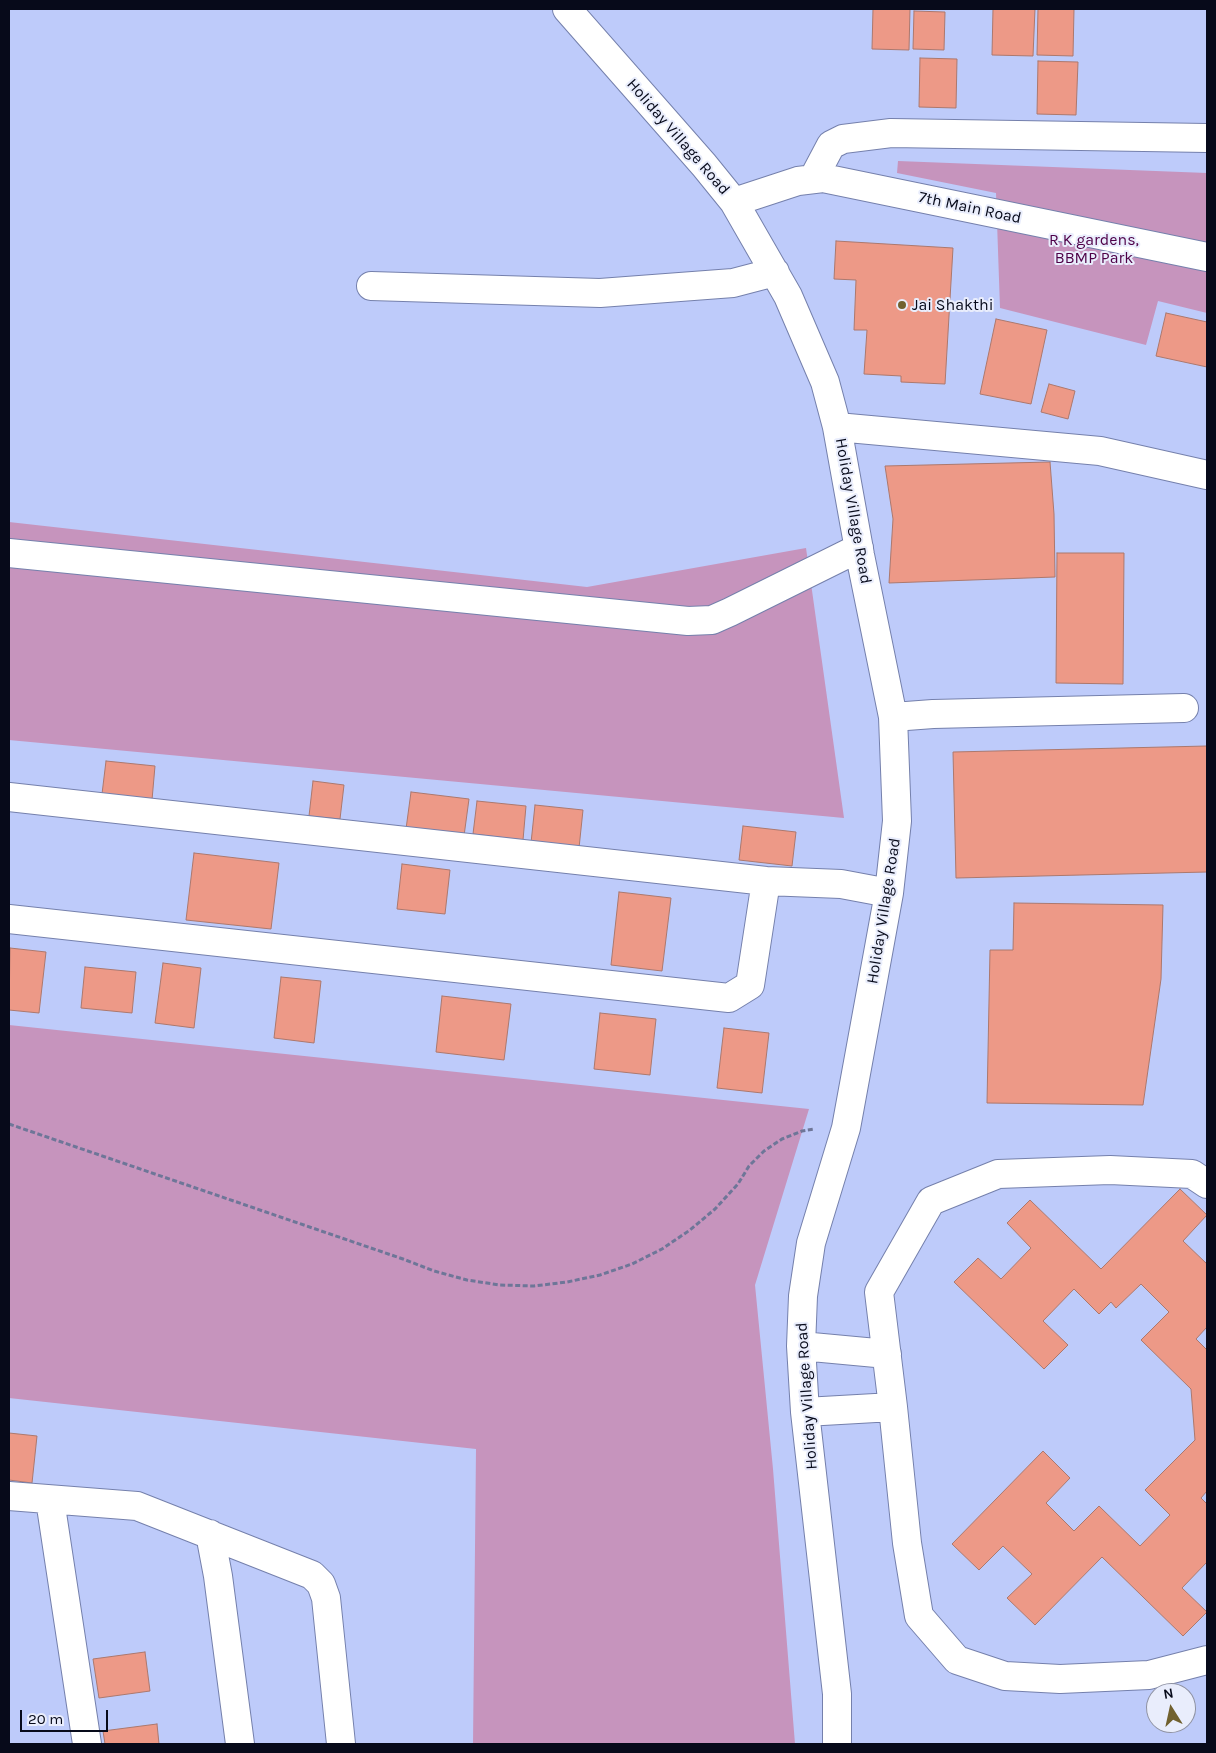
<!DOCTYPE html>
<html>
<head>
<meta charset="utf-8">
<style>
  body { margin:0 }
  #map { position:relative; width:1216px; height:1753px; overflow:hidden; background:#becbfa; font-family:Karla,sans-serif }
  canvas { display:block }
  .frame { position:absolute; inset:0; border:10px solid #070a1a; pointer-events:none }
  .north { position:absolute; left:1146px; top:1683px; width:50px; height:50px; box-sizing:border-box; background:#e9edfc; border:1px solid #8f92a2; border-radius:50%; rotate:350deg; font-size:14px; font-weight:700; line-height:20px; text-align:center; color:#070a1a }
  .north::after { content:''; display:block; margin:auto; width:18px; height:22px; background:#71612f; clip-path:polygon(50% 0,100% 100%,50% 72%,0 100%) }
  .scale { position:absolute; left:20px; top:1710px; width:88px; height:22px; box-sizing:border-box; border:2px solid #070a1a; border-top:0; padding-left:6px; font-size:15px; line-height:18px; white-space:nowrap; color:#070a1a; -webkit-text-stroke:4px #e9edfc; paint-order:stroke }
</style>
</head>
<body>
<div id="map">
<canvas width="1216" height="1753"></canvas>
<div class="frame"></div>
<div class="north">N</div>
<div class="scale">20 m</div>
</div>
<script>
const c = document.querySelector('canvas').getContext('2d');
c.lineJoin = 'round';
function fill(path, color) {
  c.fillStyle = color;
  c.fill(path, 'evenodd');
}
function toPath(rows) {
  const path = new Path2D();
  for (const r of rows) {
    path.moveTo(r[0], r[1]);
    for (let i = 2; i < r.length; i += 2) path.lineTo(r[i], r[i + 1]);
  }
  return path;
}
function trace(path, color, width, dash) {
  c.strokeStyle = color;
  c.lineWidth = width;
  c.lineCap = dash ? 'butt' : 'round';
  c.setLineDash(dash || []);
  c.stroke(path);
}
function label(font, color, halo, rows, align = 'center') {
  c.font = font + ' Karla,sans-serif';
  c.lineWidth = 4;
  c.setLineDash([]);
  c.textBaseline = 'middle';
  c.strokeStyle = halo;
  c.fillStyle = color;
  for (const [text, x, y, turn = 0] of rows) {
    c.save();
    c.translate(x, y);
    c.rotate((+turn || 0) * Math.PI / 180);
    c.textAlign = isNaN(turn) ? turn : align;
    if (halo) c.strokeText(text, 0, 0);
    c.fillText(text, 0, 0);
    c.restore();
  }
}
const green = toPath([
  [898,161,1207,173,1207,313,1158,301,1146,345,1000,308,996,193,897,173],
  [9,522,587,587,806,548,844,818,9,740],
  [9,1025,809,1109,755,1285,773,1469,795,1744,473,1744,476,1449,9,1398]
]);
const building = toPath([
  [873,9,910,9,909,50,872,49,873,9],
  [993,9,1035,9,1033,56,992,55,993,9],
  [1038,9,1074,9,1073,56,1037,55,1038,9],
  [914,11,945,12,944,50,913,49,914,11],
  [920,58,957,59,956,108,919,107,920,58],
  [1038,61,1078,62,1076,115,1037,114,1038,61],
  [836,241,953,248,945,384,901,382,901,376,864,374,867,330,854,330,856,280,834,279,836,241],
  [1166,313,1207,322,1207,367,1156,356,1166,313],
  [996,319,1047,330,1031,404,980,394,996,319],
  [1049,384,1075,391,1068,419,1041,412,1049,384],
  [1050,462,1054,514,1055,577,889,583,893,519,885,466,1050,462],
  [1057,553,1124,553,1123,684,1056,683,1057,553],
  [1207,746,1207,872,956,878,953,752,1207,746],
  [106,761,155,766,152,800,102,794,106,761],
  [313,781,344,785,340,819,309,816,313,781],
  [411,792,469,799,464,836,406,829,411,792],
  [477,801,526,806,523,840,473,834,477,801],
  [535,805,583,810,579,848,531,843,535,805],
  [743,826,796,832,792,866,739,860,743,826],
  [194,853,279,863,271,929,186,920,194,853],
  [402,864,450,870,445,914,397,909,402,864],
  [619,892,671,898,662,971,611,965,619,892],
  [1014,903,1163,905,1161,979,1143,1105,987,1103,990,950,1013,950,1014,903],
  [10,948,46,952,39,1013,9,1010,10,948],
  [163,963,201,968,194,1028,155,1023,163,963],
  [85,967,136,972,132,1013,81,1008,85,967],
  [281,977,321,981,314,1043,274,1038,281,977],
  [442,996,511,1004,504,1060,436,1052,442,996],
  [600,1013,656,1019,650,1075,594,1069,600,1013],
  [724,1028,769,1033,762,1093,717,1088,724,1028],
  [1180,1189,1207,1215,1183,1241,1207,1264,1207,1327,1196,1339,1207,1350,1207,1491,1201,1498,1207,1504,1207,1562,1182,1588,1207,1612,1183,1636,1102,1557,1035,1625,1007,1598,1032,1574,1003,1546,979,1570,952,1544,1043,1451,1070,1478,1046,1503,1074,1531,1099,1506,1140,1546,1170,1515,1145,1490,1195,1440,1191,1389,1141,1340,1169,1312,1141,1284,1116,1308,1111,1302,1099,1314,1074,1289,1043,1321,1068,1345,1044,1369,954,1282,978,1258,1001,1279,1031,1248,1007,1223,1030,1200,1101,1269,1180,1189],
  [9,1433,37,1436,32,1483,9,1480,9,1433],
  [145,1652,150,1691,99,1698,93,1659,145,1652],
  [157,1724,159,1744,105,1744,103,1731,157,1724]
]);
const path = toPath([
  [9,1124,403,1259,434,1271,467,1280,500,1285,534,1286,567,1282,600,1275,632,1264,662,1249,690,1230,715,1209,738,1184,749,1166,764,1151,782,1139,802,1131,815,1129]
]);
const minor = toPath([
  [567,9,704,165,734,202,788,296,825,382,837,427,860,555,893,717,897,821,889,893,846,1128,811,1243,803,1296,801,1346,805,1412,837,1694,837,1744],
  [813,179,831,145,843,139,891,133,1207,138],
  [734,202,798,181,823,178,1207,257],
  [371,286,600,293,733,283,775,272],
  [837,427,1100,451,1207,475],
  [9,553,688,621,712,620,730,612,859,548],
  [893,717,933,714,1184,708],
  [9,797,766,881,841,884,889,893],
  [9,919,729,998,750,985,766,881],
  [801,1346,887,1354],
  [893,1407,907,1543,919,1616,957,1660,1005,1676,1060,1679,1149,1675,1207,1660],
  [805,1412,893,1407,879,1292,931,1201,998,1174,1110,1170,1192,1174,1207,1184],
  [9,1496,137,1506,312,1575,321,1584,326,1598,341,1744],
  [50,1500,87,1744],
  [210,1534,218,1576,240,1744]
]);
const markers = [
  [902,305,5,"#71612f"]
];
const streetNames = [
  ["Holiday Village Road",678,137,49],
  ["7th Main Road",970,208,12],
  ["Holiday Village Road",853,511,80],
  ["Holiday Village Road",884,911,-81],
  ["Holiday Village Road",807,1396,-94]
];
const parkNames = [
  ["R K gardens,",1094,240],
  ["BBMP Park",1094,258]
];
const poiNames = [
  ["Jai Shakthi",912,305]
];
fill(green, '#c694bd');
fill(building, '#ed9987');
trace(building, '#ac786d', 1);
trace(minor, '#7580ac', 30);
trace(path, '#6e7698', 3, [5, 2.5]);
trace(minor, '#fff', 28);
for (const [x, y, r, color] of markers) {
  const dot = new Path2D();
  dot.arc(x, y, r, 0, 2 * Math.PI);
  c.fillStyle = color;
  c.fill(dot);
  trace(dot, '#e9edfc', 2);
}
label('16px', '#070a1a', '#e9edfc', streetNames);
label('16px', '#4e0047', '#e9edfc', parkNames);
label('16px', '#070a1a', '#e9edfc', poiNames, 'left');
</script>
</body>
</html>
